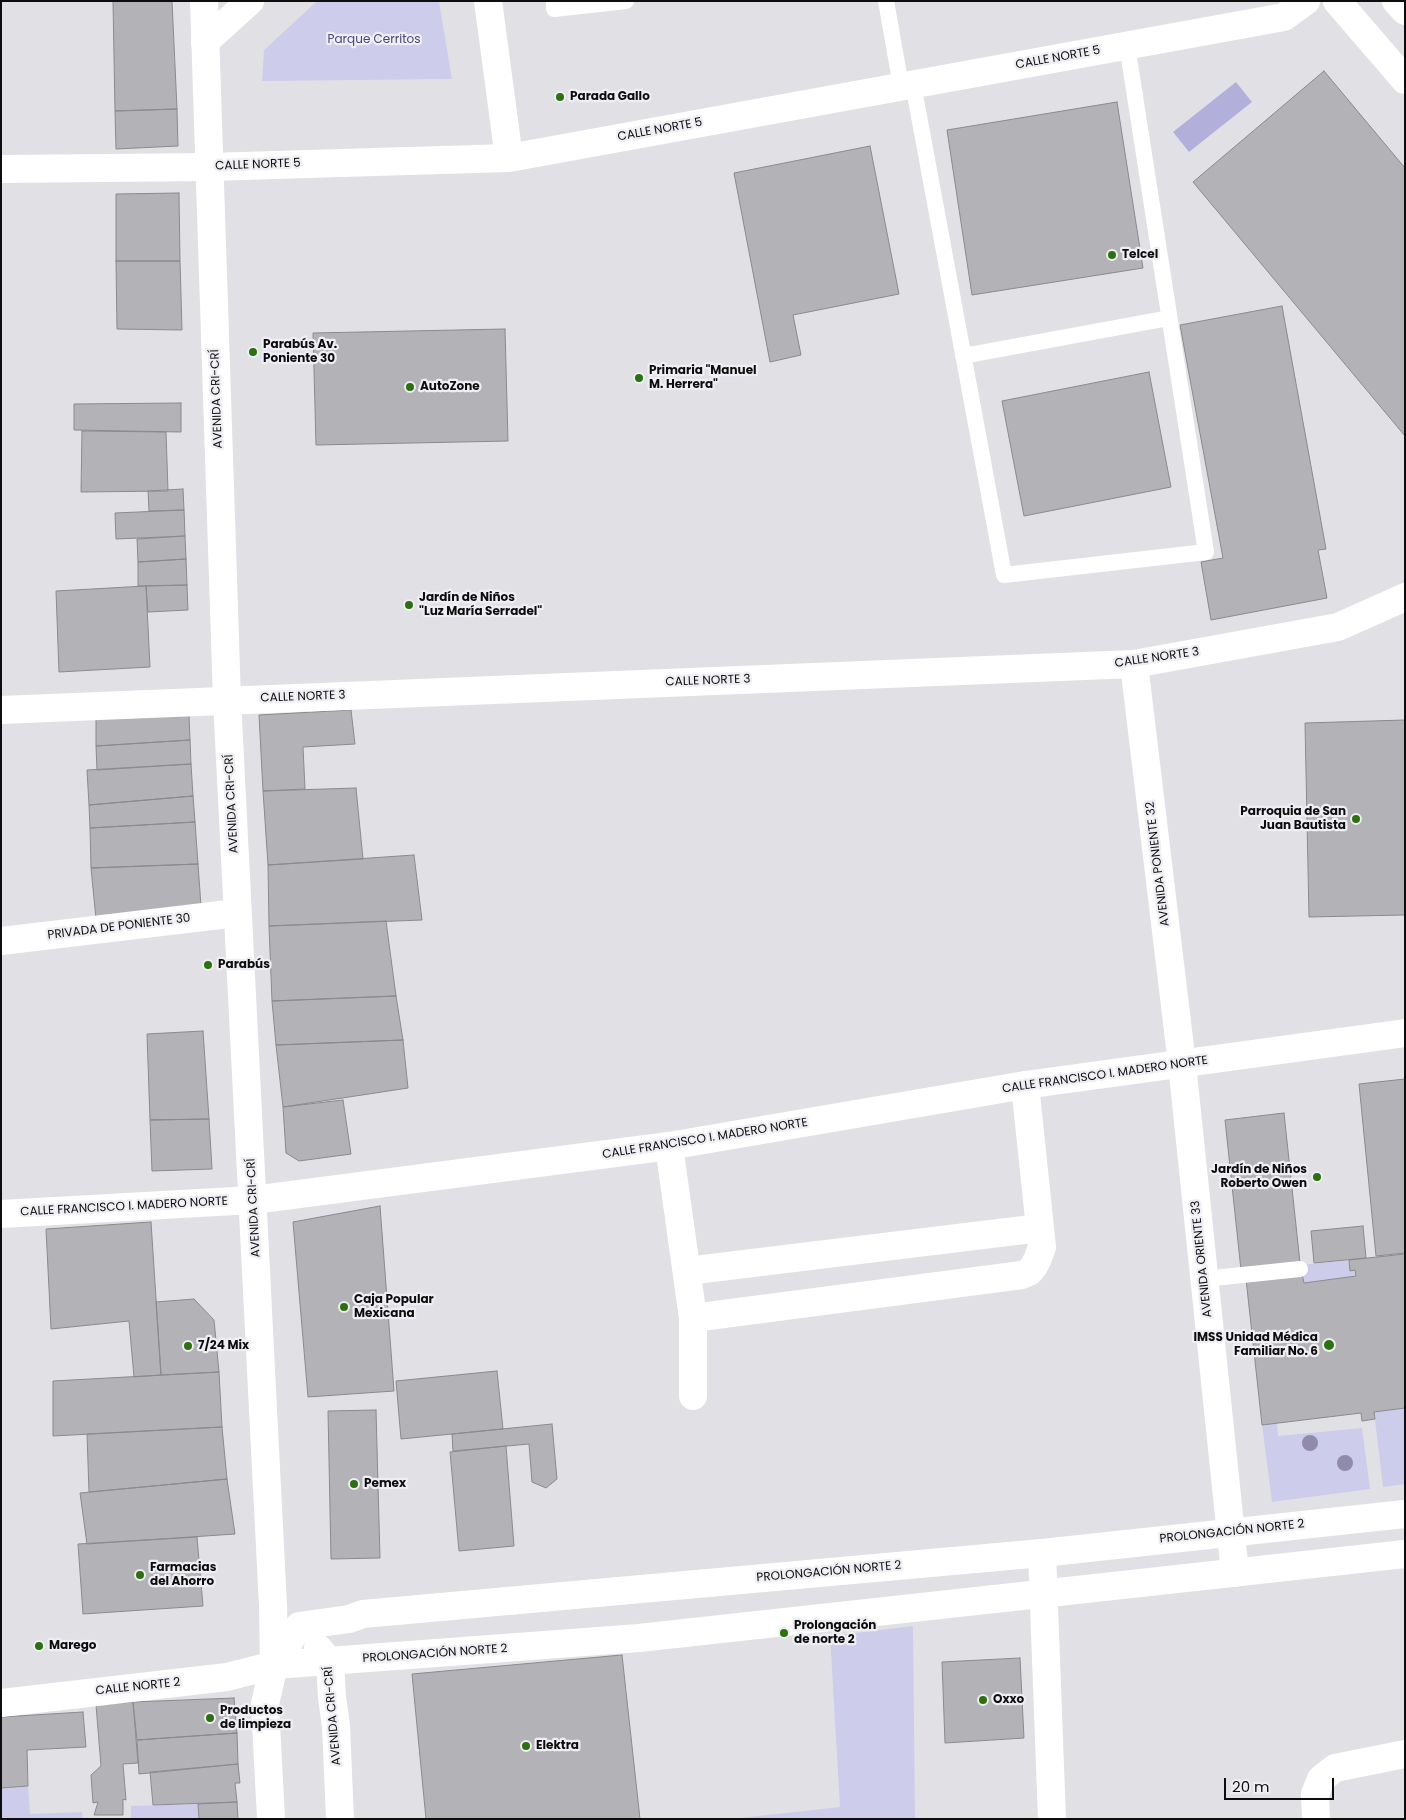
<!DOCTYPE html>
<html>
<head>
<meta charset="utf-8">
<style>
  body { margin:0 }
  #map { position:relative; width:1406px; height:1820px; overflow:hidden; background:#e1e1e5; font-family:Poppins,sans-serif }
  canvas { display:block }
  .frame { position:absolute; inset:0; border:2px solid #0d0d0e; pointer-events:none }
  .scale { position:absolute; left:1224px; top:1778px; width:110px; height:22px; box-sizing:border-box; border:2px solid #0d0d0e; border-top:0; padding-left:6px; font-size:15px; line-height:18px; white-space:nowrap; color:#0d0d0e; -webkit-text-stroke:4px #eeeef3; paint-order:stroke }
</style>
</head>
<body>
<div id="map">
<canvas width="1406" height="1820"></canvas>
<div class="frame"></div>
<div class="scale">20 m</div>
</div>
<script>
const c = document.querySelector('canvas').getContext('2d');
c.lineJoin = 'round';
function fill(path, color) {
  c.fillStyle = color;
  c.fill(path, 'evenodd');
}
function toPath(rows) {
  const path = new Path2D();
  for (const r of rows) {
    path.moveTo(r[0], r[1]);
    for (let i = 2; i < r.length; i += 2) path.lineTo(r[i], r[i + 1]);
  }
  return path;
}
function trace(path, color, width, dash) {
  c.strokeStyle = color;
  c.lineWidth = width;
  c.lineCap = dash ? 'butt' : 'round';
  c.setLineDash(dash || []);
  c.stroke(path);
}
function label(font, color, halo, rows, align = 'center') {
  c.font = font + ' Poppins,sans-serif';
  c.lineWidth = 4.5;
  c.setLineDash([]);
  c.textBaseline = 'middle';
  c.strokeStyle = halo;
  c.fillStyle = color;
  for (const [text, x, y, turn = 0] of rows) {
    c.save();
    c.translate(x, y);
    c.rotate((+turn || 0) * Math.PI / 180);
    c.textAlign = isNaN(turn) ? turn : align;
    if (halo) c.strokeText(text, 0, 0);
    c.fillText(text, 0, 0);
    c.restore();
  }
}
const green = toPath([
  [317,1,439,1,452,79,262,81,264,50],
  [1349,1260,1350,1270,1355,1270,1356,1276,1304,1283,1302,1265],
  [1405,1408,1405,1484,1383,1487,1374,1412],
  [1277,1423,1278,1436,1362,1428,1370,1489,1272,1502,1262,1425],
  [913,1626,915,1819,731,1819,840,1807,830,1636],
  [28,1786,30,1814,82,1812,83,1819,1,1819,1,1788],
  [198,1804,199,1819,131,1819,131,1806]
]);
const water = toPath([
  [1236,82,1252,102,1189,152,1173,132]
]);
const building = toPath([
  [113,1,172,1,177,109,115,111,113,1],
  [1324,71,1405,168,1405,436,1193,182,1324,71],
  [1117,102,1143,268,972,295,947,130,1117,102],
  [177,109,178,146,116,149,115,111,177,109],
  [870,146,899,294,793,315,801,355,770,362,734,173,870,146],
  [179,193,180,261,116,261,116,194,179,193],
  [116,261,180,261,182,330,117,329,116,261],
  [1282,306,1326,549,1318,550,1327,598,1211,620,1201,562,1223,558,1180,325,1282,306],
  [505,329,508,441,316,445,313,333,505,329],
  [1149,372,1171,487,1024,516,1002,401,1149,372],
  [181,403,181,432,74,430,74,404,181,403],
  [82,431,166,432,168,491,81,492,82,431],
  [183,489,184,510,149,511,148,491,183,489],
  [184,510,185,536,116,539,115,513,184,510],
  [185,536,186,559,138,562,137,539,185,536],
  [186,559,187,585,138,586,138,562,186,559],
  [187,585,188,610,148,612,146,586,187,585],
  [146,586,150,667,59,672,56,591,146,586],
  [351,710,355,744,303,747,305,789,263,791,259,715,351,710],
  [189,714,190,740,96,746,96,719,189,714],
  [1405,720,1405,915,1309,917,1305,723,1405,720],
  [190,740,191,764,97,770,96,746,190,740],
  [191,764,193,796,89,805,87,770,191,764],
  [356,788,363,859,268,865,263,791,356,788],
  [193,796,195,822,90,828,89,805,193,796],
  [195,822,198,864,91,868,90,828,195,822],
  [414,855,422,920,269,926,268,865,414,855],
  [198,864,201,906,96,919,91,868,198,864],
  [386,921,396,996,272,1001,269,926,386,921],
  [396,996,403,1040,276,1045,272,1001,396,996],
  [203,1031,209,1119,150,1120,147,1034,203,1031],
  [403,1040,408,1088,283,1107,276,1045,403,1040],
  [1405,1079,1405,1253,1376,1256,1359,1084,1405,1079],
  [343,1100,351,1154,299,1161,286,1153,283,1107,343,1100],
  [1284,1113,1300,1263,1241,1270,1225,1120,1284,1113],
  [209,1119,212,1169,152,1171,150,1120,209,1119],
  [380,1206,394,1391,308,1397,293,1222,380,1206],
  [151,1222,161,1375,134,1377,129,1321,51,1329,46,1229,151,1222],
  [1363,1226,1366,1258,1314,1263,1311,1231,1363,1226],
  [1405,1254,1405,1408,1374,1412,1375,1419,1362,1421,1361,1413,1262,1425,1246,1279,1302,1273,1304,1283,1356,1276,1355,1270,1350,1271,1349,1260,1405,1254],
  [194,1299,214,1320,219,1372,161,1375,156,1302,194,1299],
  [497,1371,503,1429,401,1439,396,1381,497,1371],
  [219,1372,222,1427,53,1436,53,1381,219,1372],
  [376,1410,380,1558,331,1559,328,1411,376,1410],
  [552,1424,557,1479,546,1488,532,1482,529,1444,453,1451,452,1434,552,1424],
  [222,1427,227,1479,89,1492,87,1434,222,1427],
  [506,1446,514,1546,459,1551,450,1452,506,1446],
  [227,1479,235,1534,87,1544,80,1493,227,1479],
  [197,1537,203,1606,83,1614,78,1544,197,1537],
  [622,1655,640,1819,426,1819,412,1674,622,1655],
  [1020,1658,1024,1738,945,1743,942,1662,1020,1658],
  [234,1698,237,1733,137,1740,133,1702,234,1698],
  [133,1702,138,1763,123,1764,126,1800,123,1799,123,1815,94,1815,98,1802,93,1803,91,1775,101,1766,96,1705,133,1702],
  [83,1712,86,1747,27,1750,28,1786,1,1788,1,1717,83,1712],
  [237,1733,238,1764,139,1774,137,1740,237,1733],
  [238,1764,240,1783,235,1783,237,1802,153,1805,150,1772,238,1764],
  [237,1802,238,1819,199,1819,198,1804,237,1802]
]);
const service = toPath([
  [554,1,554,9,626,1],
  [886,1,901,86],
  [913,84,1004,575,1206,552,1127,45],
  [963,356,1169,318],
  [1204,1279,1300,1269]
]);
const minor = toPath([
  [488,1,509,158],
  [1337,1,1405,80],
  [1396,1,1405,11],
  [205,42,250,1],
  [1,169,209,167,509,158,1284,17,1306,1],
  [1134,664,1182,1064,1235,1573],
  [1,710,1134,664,1338,627,1405,597],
  [1,941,237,913],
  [669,1146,693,1318,1022,1275,1029,1272,1034,1266,1038,1258,1042,1247,1025,1085],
  [1,1214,253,1200,669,1146,1025,1085,1405,1033],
  [687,1271,1040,1228],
  [693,1396,693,1318],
  [1042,1553,1052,1819],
  [1,1703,227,1677,274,1665],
  [1316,1819,1315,1794,1321,1779,1335,1768,1405,1754]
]);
const secondary = toPath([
  [204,1,227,700,273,1606,274,1665,265,1704,271,1819],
  [318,1648,330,1662,332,1697,336,1726,340,1819],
  [274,1665,299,1626,349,1619,363,1614,1042,1553,1405,1514],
  [274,1665,639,1638,1405,1554]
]);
const trees = [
  [1310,1443],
  [1345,1463]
];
const markers = [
  [560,97,5,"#2b7110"],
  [1112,255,5,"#2b7110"],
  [253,352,5,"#2b7110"],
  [639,378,5,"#2b7110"],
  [410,387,5,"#2b7110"],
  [409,605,5,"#2b7110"],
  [1356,819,5,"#2b7110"],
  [208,965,5,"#2b7110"],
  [1317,1177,5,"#2b7110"],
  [344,1307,5,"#2b7110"],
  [1329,1345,6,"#2b7110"],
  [188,1346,5,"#2b7110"],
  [354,1484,5,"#2b7110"],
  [140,1575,5,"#2b7110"],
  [784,1633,5,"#2b7110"],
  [39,1646,5,"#2b7110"],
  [983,1700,5,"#2b7110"],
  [210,1718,5,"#2b7110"],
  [526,1746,5,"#2b7110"]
];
const parkNames = [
  ["Parque Cerritos",374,40]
];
const streetNames = [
  ["CALLE NORTE 5",1058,58,-10],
  ["CALLE NORTE 5",660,130,-10],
  ["CALLE NORTE 5",258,165,-2],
  ["AVENIDA CRI-CRÍ",217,399,-92],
  ["CALLE NORTE 3",1157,658,-8],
  ["CALLE NORTE 3",708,681,-2],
  ["CALLE NORTE 3",303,697,-2],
  ["AVENIDA CRI-CRÍ",232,804,-93],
  ["AVENIDA PONIENTE 32",1158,864,-97],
  ["PRIVADA DE PONIENTE 30",119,927,-7],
  ["CALLE FRANCISCO I. MADERO NORTE",1105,1075,-8],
  ["CALLE FRANCISCO I. MADERO NORTE",705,1139,-9],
  ["CALLE FRANCISCO I. MADERO NORTE",124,1207,-3],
  ["AVENIDA CRI-CRÍ",254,1208,-93],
  ["AVENIDA ORIENTE 33",1202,1259,-96],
  ["PROLONGACIÓN NORTE 2",1232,1532,-6],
  ["PROLONGACIÓN NORTE 2",829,1572,-5],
  ["PROLONGACIÓN NORTE 2",435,1654,-4],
  ["CALLE NORTE 2",138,1687,-6],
  ["AVENIDA CRI-CRÍ",333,1716,-95]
];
const poiNames = [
  ["Parada Gallo",570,97],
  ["Telcel",1122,255],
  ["Parabús Av.",263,345],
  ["Poniente 30",263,359],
  ["Primaria \"Manuel",649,371],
  ["M. Herrera\"",649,385],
  ["AutoZone",420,387],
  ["Jardín de Niños",419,598],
  ["\"Luz María Serradel\"",419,612],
  ["Parroquia de San",1346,812,"right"],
  ["Juan Bautista",1346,826,"right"],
  ["Parabús",218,965],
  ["Jardín de Niños",1307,1170,"right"],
  ["Roberto Owen",1307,1184,"right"],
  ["Caja Popular",354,1300],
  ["Mexicana",354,1314],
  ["IMSS Unidad Médica",1318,1338,"right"],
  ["Familiar No. 6",1318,1352,"right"],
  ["7/24 Mix",198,1346],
  ["Pemex",364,1484],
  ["Farmacias",150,1568],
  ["del Ahorro",150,1582],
  ["Prolongación",794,1626],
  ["de norte 2",794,1640],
  ["Marego",49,1646],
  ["Oxxo",993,1700],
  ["Productos",220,1711],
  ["de limpieza",220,1725],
  ["Elektra",536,1746]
];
fill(green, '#cecceb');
fill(water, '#b3afdb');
fill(building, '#b3b2b7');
trace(building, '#8a8a8e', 1);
trace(service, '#fff', 16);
trace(minor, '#fff', 28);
trace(secondary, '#fff', 28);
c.fillStyle = '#908bac';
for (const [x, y] of trees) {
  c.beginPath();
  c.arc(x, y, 8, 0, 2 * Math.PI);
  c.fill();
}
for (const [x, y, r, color] of markers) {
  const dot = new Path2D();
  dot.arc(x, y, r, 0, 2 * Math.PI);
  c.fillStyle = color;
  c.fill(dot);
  trace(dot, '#eeeef3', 2);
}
label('12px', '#4d457d', '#eeeef3', parkNames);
label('12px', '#0d0d0e', '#eeeef3', streetNames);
label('bold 12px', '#0d0d0e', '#eeeef3', poiNames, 'left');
</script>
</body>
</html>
